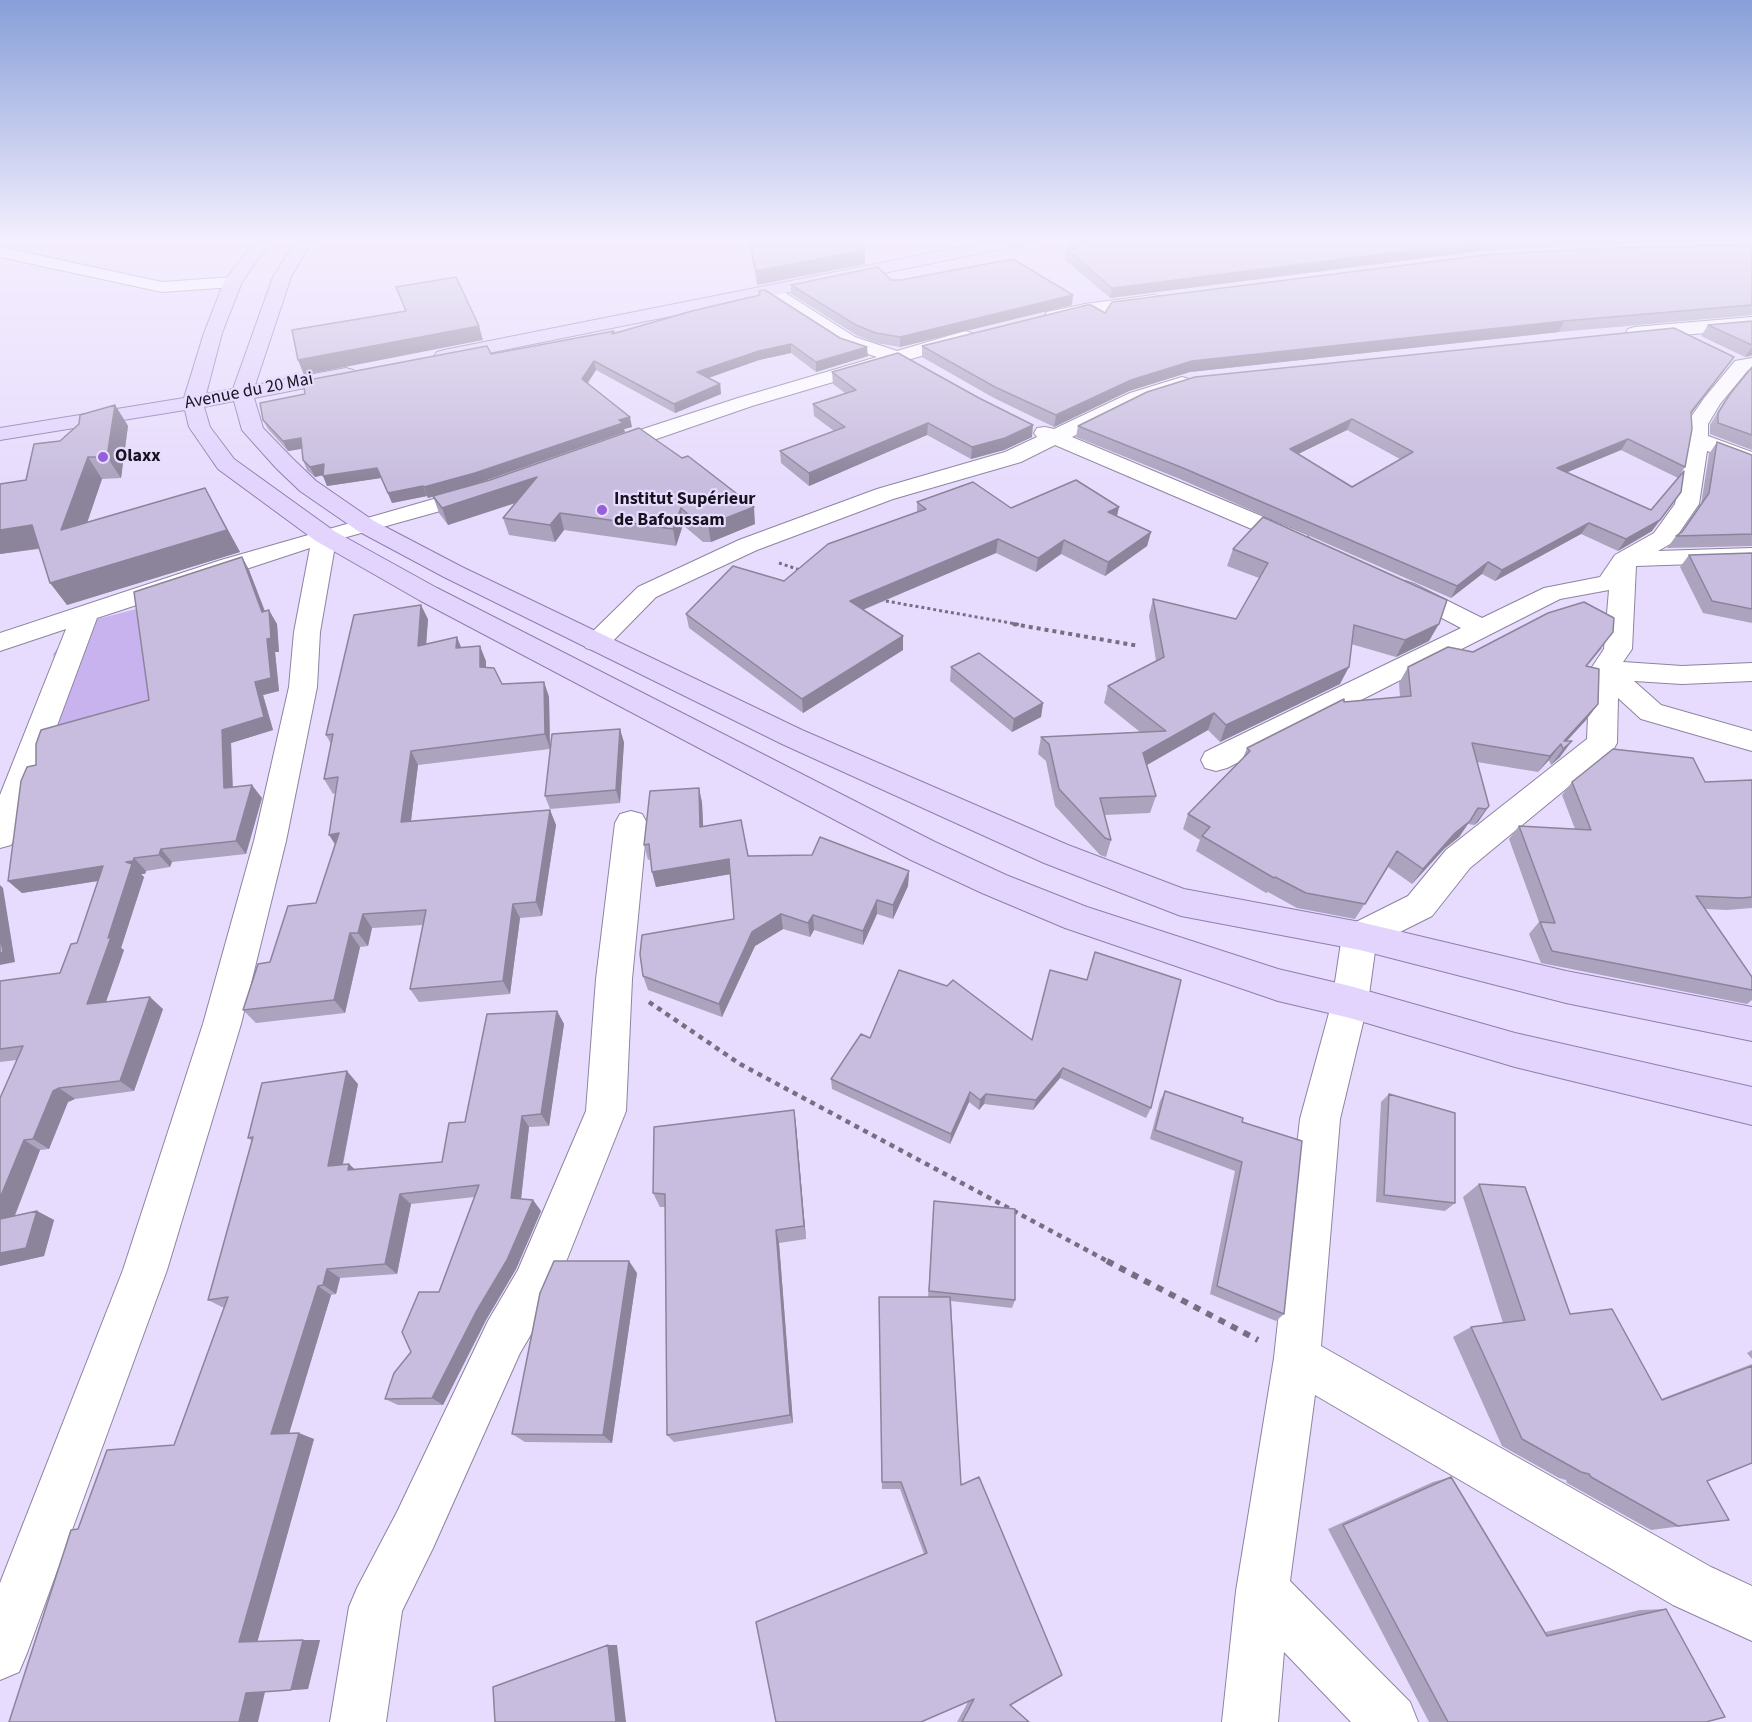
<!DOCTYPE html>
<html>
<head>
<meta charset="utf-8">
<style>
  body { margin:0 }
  canvas { display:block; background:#e7dcfd }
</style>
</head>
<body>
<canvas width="1752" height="1722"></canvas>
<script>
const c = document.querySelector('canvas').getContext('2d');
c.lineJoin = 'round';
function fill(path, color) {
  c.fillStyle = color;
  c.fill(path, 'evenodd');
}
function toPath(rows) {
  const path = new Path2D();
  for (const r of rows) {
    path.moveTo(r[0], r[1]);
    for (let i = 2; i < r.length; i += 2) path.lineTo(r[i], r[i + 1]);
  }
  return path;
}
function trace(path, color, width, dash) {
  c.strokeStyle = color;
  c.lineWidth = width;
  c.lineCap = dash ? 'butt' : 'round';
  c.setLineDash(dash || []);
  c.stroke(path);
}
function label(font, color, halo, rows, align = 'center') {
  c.font = font + ' "Source Sans 3",sans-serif';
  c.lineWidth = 4.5;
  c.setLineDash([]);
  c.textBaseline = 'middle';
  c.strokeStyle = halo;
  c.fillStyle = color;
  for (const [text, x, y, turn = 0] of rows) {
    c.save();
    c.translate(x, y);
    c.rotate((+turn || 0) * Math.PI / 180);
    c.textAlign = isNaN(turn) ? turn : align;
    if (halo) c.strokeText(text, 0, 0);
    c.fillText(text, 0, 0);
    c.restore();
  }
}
const green = toPath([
  [144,607,153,708,43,744,57,669,53,654,70,633,90,621]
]);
const pathFar3 = toPath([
  [779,563,803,571],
  [880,600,1022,625]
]);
const pathFar2 = toPath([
  [1013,624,1139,646]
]);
const pathFar1 = toPath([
  [649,1002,740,1064,1109,1262]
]);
const path = toPath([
  [1107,1261,1258,1340]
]);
const minor = toPath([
  [0,247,162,282,233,277,239,278,242,282,239,286,233,287,162,292,0,257,0,247],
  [770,286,776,287,855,337,897,351,965,331,972,333,974,337,972,341,752,406,613,454,605,456,597,454,594,449,597,444,738,398,877,357,841,345,799,319,764,295,761,291,764,287,770,286],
  [1153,295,1159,296,1162,300,1159,304,1053,321,1047,320,1044,316,1047,312,1085,304,1153,295],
  [1752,317,1752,329,1635,339,1628,337,1626,333,1628,329,1635,327,1752,317],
  [1752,358,1752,370,1748,370,1720,404,1708,424,1708,436,1752,452,1752,467,1707,451,1699,504,1672,543,1658,551,1752,548,1752,562,1636,566,1632,649,1623,662,1682,666,1752,663,1752,681,1682,684,1634,681,1661,705,1752,731,1752,751,1641,719,1618,698,1617,743,1613,750,1470,868,1432,916,1376,944,1368,1002,1340,1119,1321,1346,1711,1567,1752,1586,1752,1641,1673,1605,1315,1395,1290,1581,1410,1702,1418,1722,1351,1722,1284,1652,1278,1722,1222,1722,1236,1591,1274,1358,1300,1119,1332,1002,1342,936,1348,926,1408,896,1446,850,1587,739,1590,670,1604,649,1609,590,1560,599,1227,768,1216,771,1205,768,1201,760,1205,752,1461,628,1396,594,1392,589,1396,584,1405,581,1414,584,1482,618,1544,588,1600,577,1615,555,1654,533,1675,504,1687,440,1686,424,1705,397,1735,361,1752,358],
  [1182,377,1189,379,1192,383,1189,387,1144,401,1072,437,1307,535,1310,540,1307,545,1298,547,1289,545,1055,445,1021,462,893,499,757,550,656,597,606,648,596,651,586,648,582,642,638,587,739,540,877,489,1005,452,1037,437,1034,433,1037,428,1045,427,1054,429,1130,393,1182,377],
  [479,486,487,488,490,493,487,498,336,540,320,632,317,687,286,841,241,1024,167,1270,27,1653,19,1672,0,1680,0,1583,123,1270,203,1024,254,841,289,687,294,632,310,548,97,618,16,836,11,845,0,848,0,795,66,629,0,651,0,633,221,560,479,486],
  [631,811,642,814,647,823,632,979,626,1111,550,1302,520,1353,433,1548,402,1611,386,1722,330,1722,349,1607,357,1588,397,1512,488,1321,518,1270,586,1111,596,979,615,823,620,814,631,811]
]);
const major = toPath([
  [256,239,272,239,242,282,222,333,206,394,233,389,273,277,297,239,313,239,291,277,255,385,346,368,353,370,356,374,353,378,346,380,254,398,263,428,292,458,316,481,374,521,462,567,802,730,1068,845,1184,889,1360,922,1566,971,1752,1007,1752,1041,1566,1003,1360,950,1181,916,1044,863,782,744,444,577,358,531,300,491,276,468,242,430,234,401,204,407,210,427,234,459,334,531,437,588,935,842,1006,875,1087,907,1278,969,1350,986,1515,1033,1752,1087,1752,1125,1515,1067,1350,1018,1278,1001,1065,928,982,893,911,860,419,600,316,541,218,469,189,427,185,410,0,440,0,428,184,398,204,333,224,282,256,239],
  [1001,239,1035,239,1027,244,444,362,437,360,434,356,437,352,444,350,1001,239]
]);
const wall = toPath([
  [748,239,854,239,865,250,865,264,757,285],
  [1101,239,1752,239,1752,240,1580,245,1480,251,1110,298,1065,260,1066,249,1070,249,1071,243],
  [1752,244,1752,315,1559,332,1190,372,1129,391,1054,427,994,398,922,357,922,346,1105,313],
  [891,280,1072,305,900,347,876,343,856,335,791,294,791,285],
  [692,311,868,356,816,372,791,353,759,360,709,378,720,384,721,394,675,413,596,370,588,383,632,427,624,429,625,432,478,483,428,498,427,496,392,503,381,478,327,486,323,475,315,477,307,470,303,460,302,449,288,451,268,429,263,420,305,394,491,354,614,331,614,333],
  [1752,321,1752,356,1745,357,1701,336,1708,325],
  [1734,357,1691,413,1685,467,1678,478,1621,450,1567,472,1652,531,1618,551,1581,534,1495,581,1482,574,1451,598,1180,479,1076,437,1078,426],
  [1347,430,1400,459,1352,487,1298,454],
  [1752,367,1752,450,1710,434,1710,425,1722,405,1730,394],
  [832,372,1032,437,1004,450,971,459,927,435,809,486,781,463,780,451,834,431,814,416,813,404,845,393,833,384],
  [115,405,128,426,121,478,102,479,87,523,217,510,240,552,67,605,39,549,0,554,26,480,60,441],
  [639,428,755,524,711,542,703,542,683,525,676,546,564,530,555,542,509,535,503,518,516,503,448,525,439,513,433,496,490,480],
  [1717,442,1752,455,1752,546,1667,548,1676,536,1682,533,1701,505,1709,454],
  [917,502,1011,508,1117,516,1151,532,1147,546,1105,576,1061,554,1036,572,996,553,863,610,903,636,903,650,803,713,689,628,686,614,784,581,917,513],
  [1263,517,1429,641,1396,657,1351,644,1340,684,1220,742,1208,730,1147,765,1156,796,1150,813,1104,815,1111,840,1106,857,1100,855,1055,806,1046,761,1038,754,1041,737,1140,732,1104,703,1108,686,1156,661,1149,616,1153,599,1236,619,1259,578,1227,566,1233,549],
  [1752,553,1752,623,1703,613,1680,567,1689,555],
  [242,557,249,570,265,611,277,624,279,652,275,652,279,691,263,695,273,730,231,743,233,787,262,798,246,854,172,862,170,867,146,871,145,874,141,874,144,877,121,948,124,950,106,1002,163,1009,134,1091,75,1099,68,1102,49,1149,40,1150,15,1216,37,1211,54,1220,44,1256,0,1266,0,1098,17,1060,0,1062,0,981,60,973,77,943,98,881,22,893,8,881,36,765,149,700],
  [428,619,426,644,461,648,486,661,486,668,502,684,544,682,549,697,550,749,418,765,411,821,550,810,556,825,542,916,520,918,510,994,419,1002,410,989,423,925,372,928,368,946,360,947,345,1013,256,1023,243,1010,270,962,316,903,335,844,335,793,333,794,324,779,331,744,326,735],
  [1602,648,1587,666,1598,704,1586,720,1567,741,1560,757,1551,765,1549,760,1538,772,1477,762,1489,806,1478,822,1474,825,1468,824,1459,837,1444,849,1412,884,1388,867,1355,919,1297,908,1268,892,1266,893,1196,851,1200,840,1183,829,1188,814,1243,758,1247,748,1344,702,1400,697,1399,683,1408,667,1473,652],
  [951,667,1043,703,1041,717,1012,732,950,681],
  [624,742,620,803,550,809,545,796],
  [1752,780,1752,908,1727,910,1705,909,1752,990,1752,1000,1747,1004,1541,963,1529,934,1539,922,1509,839,1519,826,1575,829,1562,795,1572,782,1705,782],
  [699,788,702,803,703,826,748,856,909,871,908,886,893,919,877,914,863,945,814,930,810,937,783,929,755,946,722,1017,648,990,643,976,734,919,730,874,656,887,651,859,648,860,644,845],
  [557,1011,564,1024,549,1126,529,1127,521,1199,533,1200,541,1211,516,1269,486,1320,443,1405,398,1405,385,1399,411,1352,439,1292,474,1197,411,1204,397,1274,340,1278,336,1294,331,1295,289,1434,314,1439,257,1642,320,1640,308,1689,265,1692,78,1529,174,1445,224,1308,208,1300,252,1141,248,1138,358,1084,343,1165,355,1169,442,1162,465,1122],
  [870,1038,1032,1040,1151,1108,1146,1118,1060,1078,1033,1110,984,1104,979,1110,969,1102,950,1144,832,1089,831,1079],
  [1165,1091,1242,1122,1284,1314,1276,1321,1210,1294,1235,1171,1150,1139,1160,1101],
  [1389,1094,1455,1203,1445,1211,1376,1202,1381,1102],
  [794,1110,796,1125,806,1239,779,1243,793,1423,674,1442,667,1435,665,1207,660,1207,653,1193],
  [1479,1184,1570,1314,1661,1399,1752,1364,1752,1463,1707,1481,1729,1520,1651,1530,1567,1483,1566,1480,1559,1478,1502,1446,1453,1337,1471,1327,1503,1323,1463,1197],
  [934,1201,1015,1300,1012,1308,951,1301,961,1485,1010,1705,1029,1722,957,1722,968,1702,924,1554,900,1489,882,1489,879,1297,928,1297],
  [637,1273,612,1443,525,1442,512,1434],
  [1752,1350,1752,1359,1747,1353],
  [1451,1477,1545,1632,1640,1610,1666,1609,1706,1722,1429,1722,1328,1529,1433,1482]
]);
const shadedWall = toPath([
  [1484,241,1480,251,1110,298,1112,288],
  [865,250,865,264,757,285,756,271],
  [1073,295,1072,305,900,347,900,337],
  [1564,321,1559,332,1190,372,1129,391,1054,427,1056,415,1131,380,1192,361],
  [479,326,483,340,304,375,298,360],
  [791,344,791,353,759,360,699,381,697,372,759,351],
  [867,347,868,356,816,372,816,362],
  [1752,347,1752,355,1745,357],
  [1734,357,1726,368,1684,423,1691,412],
  [594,361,596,370,584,388,582,379],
  [720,384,721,394,675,413,674,404],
  [115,405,128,426,121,478,107,457],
  [630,417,632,427,624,429,625,432,478,483,428,498,424,487],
  [1352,419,1347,430,1286,460,1290,449],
  [928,423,927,435,809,486,809,473],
  [1033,425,1032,437,1004,450,971,459,972,447],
  [301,438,305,448,288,451,283,441],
  [1628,439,1621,450,1551,479,1557,468],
  [88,457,102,479,77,552,61,530],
  [324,464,328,474,315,477,310,467],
  [377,468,381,478,327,486,323,476],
  [537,477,542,494,448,525,442,508],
  [423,486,427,496,392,503,388,493],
  [205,488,240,552,67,605,50,583],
  [1673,503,1652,531,1618,551,1626,539],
  [754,507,755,524,711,542,708,525],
  [1119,507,1116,521,1108,512],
  [681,508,683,525,676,546,673,529],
  [560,513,564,530,555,542,550,525],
  [1589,523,1581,534,1495,581,1502,570],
  [32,525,48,547,0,554,0,530],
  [1151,532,1147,546,1105,576,1108,562],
  [998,539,996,553,850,615,850,601],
  [1064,540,1061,554,1036,572,1038,558],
  [242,557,249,570,270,625,262,612],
  [1488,562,1482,574,1451,598,1457,586],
  [421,605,428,619,425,661,418,646],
  [269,610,277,624,279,652,275,652,279,691,263,695,273,730,231,743,233,801,224,788,222,730,267,639],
  [1439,624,1429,641,1396,657,1405,640],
  [903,636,903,650,803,713,802,699],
  [457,637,463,652,456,648],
  [480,646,486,661,486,682,480,667],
  [1349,667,1340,684,1220,742,1226,725],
  [544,682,549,697,550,749,545,734],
  [1043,703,1041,717,1012,732,1014,719],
  [1598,704,1586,720,1562,746,1564,741],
  [1214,713,1208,730,1138,770,1143,753],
  [620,729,624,742,620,803,616,790],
  [1572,741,1560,757,1551,765,1563,749],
  [1561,744,1549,760,1538,772,1550,756],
  [411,751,418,765,409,836,401,822],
  [252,785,262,798,246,854,236,841],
  [699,788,702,803,704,842,700,827],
  [1489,806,1478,822,1474,825,1486,809],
  [550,810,556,825,542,916,536,902],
  [1470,821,1459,837,1444,849,1412,884,1423,869,1455,833],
  [339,833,338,849,329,835],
  [161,849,172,862,170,867,159,855],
  [134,858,146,871,145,874,141,874,144,877,121,948,124,950,101,1016,87,1004,108,938,126,862],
  [729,859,731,874,656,887,652,872],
  [103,866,116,878,22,893,8,881],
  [909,871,908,886,893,919,893,905],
  [0,885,3,888,15,962,0,965],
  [877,900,877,914,863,945,863,931],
  [513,904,520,918,510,994,503,981],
  [363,914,372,928,368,946,358,933],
  [781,914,783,929,755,946,722,1017,719,1004,752,932],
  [813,915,814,930,810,937,808,923],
  [350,933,360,947,345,1013,334,1000],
  [150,997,163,1009,134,1091,120,1081],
  [557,1011,564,1024,549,1126,541,1114],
  [1063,1068,1060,1078,1033,1110,1036,1100],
  [347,1071,358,1084,340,1177,328,1166],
  [59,1088,75,1099,68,1102,49,1149,33,1139,53,1091],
  [970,1092,969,1102,950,1144,951,1134],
  [986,1094,984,1104,979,1110,980,1100],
  [794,1110,796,1125,806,1239,804,1226],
  [522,1116,529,1127,520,1208,511,1198],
  [24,1140,40,1150,9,1230,0,1225,0,1198],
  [349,1164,361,1175,348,1170],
  [400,1194,411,1204,397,1274,385,1264],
  [533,1200,541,1211,516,1269,486,1320,443,1405,432,1398],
  [37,1211,54,1220,44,1256,0,1266,0,1253],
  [776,1230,779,1243,793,1423,790,1415],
  [629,1261,637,1273,612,1443,603,1435],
  [327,1269,340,1278,336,1294,323,1285],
  [318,1286,331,1295,287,1440,271,1434],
  [299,1433,314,1439,257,1643,239,1642],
  [303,1640,320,1640,308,1689,291,1690],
  [608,1645,617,1645,626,1722,616,1722],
  [265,1692,258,1722,239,1722,246,1693]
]);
const building = toPath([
  [749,239,854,239,865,250,756,271,749,239],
  [1101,239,1505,239,1484,241,1112,288,1066,249,1077,248,1071,243,1101,239],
  [1752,244,1752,305,1564,321,1192,361,1131,380,1056,415,995,387,922,346,1087,305,1091,305,1105,313,1112,302,1485,255,1585,249,1752,244],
  [1013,259,1073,295,900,337,876,333,856,325,791,285,878,267,891,280,901,280,1013,259],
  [456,277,479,326,298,360,292,330,406,311,396,287,456,277],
  [765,290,840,338,867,347,816,362,791,344,759,351,697,372,720,384,674,404,594,361,582,379,630,417,619,420,623,423,475,473,424,487,423,486,388,493,377,468,323,476,324,464,310,467,303,460,301,438,283,441,263,420,260,403,305,394,303,381,487,346,491,354,614,331,612,334,692,311,760,295,759,291,765,290],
  [1752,321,1752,345,1708,325,1752,321],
  [1674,328,1734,357,1691,412,1692,429,1685,467,1628,439,1557,468,1651,510,1684,471,1681,492,1660,520,1626,539,1589,523,1502,570,1488,562,1457,586,1183,468,1078,426,1147,392,1195,377,1674,328],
  [1352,419,1413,452,1352,487,1290,449,1352,419],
  [898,353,979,398,1033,425,1005,438,972,447,928,423,809,473,780,451,845,427,813,404,856,390,832,372,898,353],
  [1752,367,1752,435,1718,423,1718,413,1730,394,1752,367],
  [115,405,107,457,88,457,61,530,205,488,227,530,50,583,32,525,0,530,0,484,26,480,34,444,60,441,79,424,80,415,115,405],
  [639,428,682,458,688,456,754,507,708,525,700,525,681,508,673,529,560,513,550,525,503,518,537,477,442,508,433,496,490,480,639,428],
  [1717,442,1752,455,1752,534,1676,536,1682,532,1709,493,1717,442],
  [1076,480,1119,507,1108,512,1151,532,1108,562,1064,540,1038,558,998,539,850,601,903,636,802,699,686,614,733,566,784,581,828,544,926,509,917,502,973,482,1011,508,1076,480],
  [1263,517,1447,600,1439,624,1405,640,1354,625,1349,667,1226,725,1214,713,1143,753,1156,796,1100,798,1111,840,1105,838,1059,789,1049,744,1041,737,1166,731,1108,686,1164,657,1153,599,1236,619,1268,563,1233,549,1263,517],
  [1752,553,1752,609,1712,601,1689,555,1752,553],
  [242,557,262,612,269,610,271,638,267,639,271,678,255,682,264,717,222,730,224,788,252,785,236,841,161,849,159,855,134,858,133,861,126,862,132,864,108,938,111,937,87,1004,150,997,120,1081,59,1088,53,1091,33,1139,24,1140,0,1198,0,1098,23,1046,0,1049,0,981,60,973,71,944,77,943,103,866,8,881,21,781,27,767,36,765,36,744,41,730,149,700,134,592,242,557],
  [1584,602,1614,618,1613,632,1586,666,1599,669,1598,704,1564,741,1572,741,1563,749,1561,744,1550,756,1472,743,1489,806,1486,809,1478,808,1470,821,1455,833,1423,869,1397,851,1365,904,1306,893,1275,877,1274,878,1202,836,1210,827,1188,814,1250,751,1247,748,1344,699,1344,702,1411,696,1408,667,1448,647,1473,652,1548,613,1584,602],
  [421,605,418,646,457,637,456,648,480,646,480,667,494,668,502,684,544,682,545,734,411,751,401,822,550,810,536,902,513,904,503,981,410,989,426,910,363,914,358,933,350,933,334,1000,243,1010,258,964,270,962,288,906,316,903,339,833,329,835,338,777,324,779,333,734,326,735,354,615,421,605],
  [979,653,1043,703,1014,719,951,667,979,653],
  [620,729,616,790,545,796,552,734,620,729],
  [1613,749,1693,758,1705,782,1752,780,1752,897,1741,898,1696,896,1752,977,1752,990,1552,951,1540,922,1555,923,1519,826,1591,830,1572,782,1613,749],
  [699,788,700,827,741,820,748,856,812,855,820,837,909,871,893,905,877,900,863,931,813,915,808,923,781,914,752,932,719,1004,643,976,640,954,642,935,734,919,729,859,652,872,649,844,644,845,650,791,699,788],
  [0,934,3,952,0,953,0,934],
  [1095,952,1181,980,1151,1108,1063,1068,1036,1100,986,1094,980,1100,970,1092,951,1134,831,1079,861,1034,870,1038,899,970,947,986,953,980,1032,1040,1050,970,1087,980,1095,952],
  [557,1011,541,1114,522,1116,511,1198,533,1200,507,1260,476,1312,432,1398,385,1399,394,1373,411,1352,402,1332,419,1292,439,1292,479,1185,400,1194,385,1264,327,1269,323,1285,318,1286,271,1434,299,1433,239,1642,303,1640,291,1690,246,1693,239,1722,9,1722,71,1530,78,1529,107,1450,174,1445,228,1297,208,1300,253,1137,248,1138,262,1083,347,1071,328,1166,349,1164,348,1170,442,1162,449,1123,465,1122,487,1014,557,1011],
  [1165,1091,1243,1118,1242,1122,1302,1141,1284,1314,1217,1286,1242,1162,1155,1130,1165,1091],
  [1389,1094,1455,1113,1455,1203,1384,1195,1389,1094],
  [794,1110,804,1226,776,1230,790,1415,667,1435,665,1194,653,1193,654,1127,794,1110],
  [1479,1184,1525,1187,1570,1314,1612,1309,1662,1400,1752,1366,1752,1463,1707,1481,1729,1520,1678,1526,1591,1477,1589,1474,1581,1472,1522,1439,1471,1327,1525,1320,1479,1184],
  [934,1201,1015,1209,1015,1300,929,1291,934,1201],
  [37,1211,26,1248,0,1253,0,1219,37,1211],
  [554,1261,629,1261,603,1435,512,1434,540,1293,554,1261],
  [879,1297,950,1297,961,1485,979,1477,1062,1675,1010,1705,1029,1722,962,1722,974,1699,921,1722,776,1722,756,1622,927,1553,901,1482,882,1482,879,1297],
  [1451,1477,1547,1636,1666,1609,1725,1717,1706,1722,1448,1722,1343,1525,1451,1477],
  [608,1645,616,1722,495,1722,493,1687,608,1645]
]);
const markers = [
  [103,457,6,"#945fd8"],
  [602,510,6,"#945fd8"]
];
const farStreetnames = [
  ["Avenue du 20 Mai",249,392,-11]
];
const farPoinames = [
  ["Olaxx",115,457],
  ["Institut Supérieur",614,500],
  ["de Bafoussam",614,521]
];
fill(green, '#c9b3ef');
trace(minor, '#8e83a2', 2);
trace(major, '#8f7eae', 2);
trace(pathFar3, '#766f84', 3, [3, 3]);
trace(pathFar2, '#766f84', 4, [4, 4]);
trace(pathFar1, '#766f84', 4.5, [5, 5]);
trace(path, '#766f84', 6, [7, 7]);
fill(minor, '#fff');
fill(major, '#e2d4fd');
fill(wall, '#aca3bf');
fill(shadedWall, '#8c849b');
fill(building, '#c8bdde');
trace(building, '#8c849b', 1.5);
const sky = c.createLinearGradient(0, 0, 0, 480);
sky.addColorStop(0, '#879fd8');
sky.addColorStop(0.5, '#f4effe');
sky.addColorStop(1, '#f4effe00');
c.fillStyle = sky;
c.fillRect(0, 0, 1752, 480);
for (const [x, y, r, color] of markers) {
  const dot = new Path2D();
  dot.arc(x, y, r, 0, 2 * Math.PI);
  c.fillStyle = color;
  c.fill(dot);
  trace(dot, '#e7dcfd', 2);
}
label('18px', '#17131e', '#e7dcfd', farStreetnames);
label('bold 18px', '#17131e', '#e7dcfd', farPoinames, 'left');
</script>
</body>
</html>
